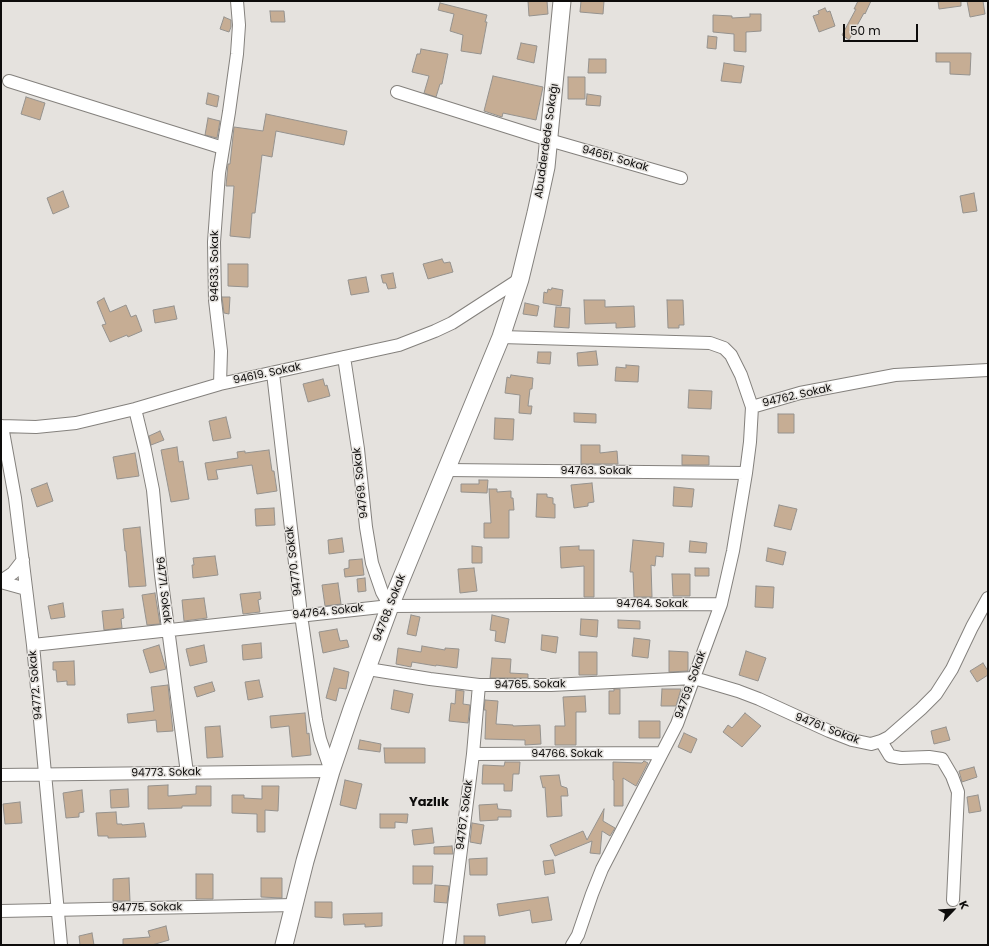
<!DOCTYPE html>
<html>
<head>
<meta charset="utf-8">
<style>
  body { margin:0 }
  #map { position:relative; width:989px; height:946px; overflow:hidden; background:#e5e2de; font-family:Poppins,sans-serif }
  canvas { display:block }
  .frame { position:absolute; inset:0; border:2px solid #0d0c0b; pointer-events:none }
  .north { position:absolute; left:933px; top:890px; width:40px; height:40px; -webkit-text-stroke:3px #e5e2de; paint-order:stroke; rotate:65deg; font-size:11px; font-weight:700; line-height:16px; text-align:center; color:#0d0c0b }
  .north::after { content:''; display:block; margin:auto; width:14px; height:18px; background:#0d0c0b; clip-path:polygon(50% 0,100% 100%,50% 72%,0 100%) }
  .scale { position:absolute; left:843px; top:24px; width:75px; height:18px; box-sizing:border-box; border:2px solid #0d0c0b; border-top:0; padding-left:5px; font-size:12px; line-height:14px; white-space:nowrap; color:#0d0c0b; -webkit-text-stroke:3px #e5e2de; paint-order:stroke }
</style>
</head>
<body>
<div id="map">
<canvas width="989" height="946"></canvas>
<div class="frame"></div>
<div class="north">K</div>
<div class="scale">50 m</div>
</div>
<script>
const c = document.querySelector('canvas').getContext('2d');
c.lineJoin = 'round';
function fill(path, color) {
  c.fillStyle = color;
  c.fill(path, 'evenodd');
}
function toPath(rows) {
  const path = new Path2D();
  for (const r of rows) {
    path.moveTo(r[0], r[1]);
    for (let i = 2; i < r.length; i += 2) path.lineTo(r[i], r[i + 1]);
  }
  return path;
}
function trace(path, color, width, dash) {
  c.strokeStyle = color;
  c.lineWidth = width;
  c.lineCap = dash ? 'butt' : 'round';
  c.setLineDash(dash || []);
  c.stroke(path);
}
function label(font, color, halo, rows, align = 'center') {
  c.font = font + ' Poppins,sans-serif';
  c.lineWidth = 3;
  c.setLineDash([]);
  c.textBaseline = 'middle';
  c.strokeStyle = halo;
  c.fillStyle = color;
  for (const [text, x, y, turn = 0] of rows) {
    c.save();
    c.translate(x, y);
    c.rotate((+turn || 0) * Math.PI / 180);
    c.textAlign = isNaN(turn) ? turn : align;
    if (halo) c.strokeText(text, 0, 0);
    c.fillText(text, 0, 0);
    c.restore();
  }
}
const building = toPath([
  [528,1,547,1,548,14,529,16,528,1],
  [581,1,604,1,603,14,580,12,581,1],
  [858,1,871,1,865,14,864,13,849,40,842,35,856,9,854,9,858,1],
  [938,1,961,1,961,6,939,9,938,1],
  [967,1,983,1,985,14,970,17,967,1],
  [440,3,487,15,485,22,487,22,481,54,461,51,463,35,450,31,454,14,438,10,440,3],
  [825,8,827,12,830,11,835,26,819,32,813,16,819,14,818,11,825,8],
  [270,11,284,11,285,22,271,22,270,11],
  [750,14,761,14,761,31,746,32,746,52,734,51,734,34,713,32,713,15,732,16,732,18,750,17,750,14],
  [224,17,231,20,231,27,229,32,220,29,224,17],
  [708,36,717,37,716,49,707,48,708,36],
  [521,43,537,46,534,63,517,59,521,43],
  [421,49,448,54,442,84,440,84,436,97,424,93,429,76,412,72,417,54,420,54,421,49],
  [936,53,971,53,970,75,950,74,950,62,936,62,936,53],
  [589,59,606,59,606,73,588,73,589,59],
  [724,63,744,66,741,83,721,81,724,63],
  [493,76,543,87,536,120,503,113,502,117,484,111,493,76],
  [568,77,585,77,585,99,568,99,568,77],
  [208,93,219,96,217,107,206,104,208,93],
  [587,94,601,96,600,106,586,105,587,94],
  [26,97,45,103,40,120,21,114,26,97],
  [266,114,347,131,344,145,276,131,272,157,262,155,255,213,252,213,250,238,230,236,234,186,226,186,228,164,230,164,234,127,263,131,266,114],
  [208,118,220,121,217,138,205,135,208,118],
  [63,191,69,207,53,214,47,198,63,191],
  [974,193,977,211,963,213,960,196,974,193],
  [442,259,444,263,450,262,453,272,428,279,423,264,442,259],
  [228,264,248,264,248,287,228,286,228,264],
  [393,273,396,288,388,289,386,283,383,283,381,275,393,273],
  [366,277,369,292,351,295,348,280,366,277],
  [552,288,563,290,561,306,543,303,544,292,547,293,548,289,551,290,552,288],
  [222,297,230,297,229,314,224,313,222,297],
  [104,298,110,312,126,305,131,317,136,315,142,331,128,337,127,335,110,342,102,325,106,324,97,302,104,298],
  [584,300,605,300,605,307,634,306,635,327,616,328,616,323,585,324,584,300],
  [667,300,683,300,684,325,679,325,679,328,668,328,667,300],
  [525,303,539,306,537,316,523,314,525,303],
  [174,306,177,319,155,323,153,310,174,306],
  [556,307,570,308,569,328,554,327,556,307],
  [596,351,598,365,578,366,577,353,596,351],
  [538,352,551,352,550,364,537,363,538,352],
  [626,365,639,366,638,382,615,381,616,367,626,368,626,365],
  [511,375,533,378,532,389,530,389,528,406,532,406,531,414,519,413,520,395,505,393,507,377,510,378,511,375],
  [323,379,325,386,327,385,330,396,308,402,303,384,323,379],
  [689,390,712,391,711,409,688,408,689,390],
  [574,413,596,414,596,423,574,422,574,413],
  [778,414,794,414,794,433,778,433,778,414],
  [226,417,231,438,213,441,209,421,226,417],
  [495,418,514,419,513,440,494,439,495,418],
  [160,431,164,440,151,445,149,436,160,431],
  [581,445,600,445,600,453,617,451,618,464,581,464,581,445],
  [177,447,179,462,183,461,189,499,171,502,161,450,177,447],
  [269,450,272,471,274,471,277,491,257,494,252,465,216,470,218,479,208,480,205,463,238,458,237,452,245,451,245,453,269,450],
  [135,453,139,476,117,479,113,457,135,453],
  [682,455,709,456,709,465,682,465,682,455],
  [479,480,488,480,487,493,461,492,461,484,479,484,479,480],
  [47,483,53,501,37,507,31,489,47,483],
  [592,483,594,502,588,503,588,506,574,508,571,485,592,483],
  [674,487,694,489,692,507,673,506,674,487],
  [489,489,497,489,497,492,511,491,511,498,513,498,514,510,509,510,509,538,484,538,484,523,491,523,489,489],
  [537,494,547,494,547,497,553,498,553,504,555,504,555,518,536,517,537,494],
  [779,505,797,509,791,530,774,526,779,505],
  [274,508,275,525,256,526,255,509,274,508],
  [140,527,146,586,129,587,126,551,125,551,123,529,140,527],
  [342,538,344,552,329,554,328,540,342,538],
  [633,540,664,543,663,557,656,556,655,566,651,565,652,597,634,597,633,572,630,572,633,540],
  [690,541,707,543,706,553,689,552,690,541],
  [472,546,482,547,482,563,472,563,472,546],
  [579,546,579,550,594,550,594,597,584,597,584,566,561,568,560,547,579,546],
  [768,548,786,552,783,565,766,561,768,548],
  [215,556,218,575,193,578,192,565,194,565,193,558,215,556],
  [362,559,364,575,345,577,344,569,349,568,349,560,362,559],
  [474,568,477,591,460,593,458,569,474,568],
  [695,568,709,568,709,576,695,576,695,568],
  [672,574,690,574,690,596,673,596,672,574],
  [365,578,366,591,358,592,357,579,365,578],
  [338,583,341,604,325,606,322,585,338,583],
  [756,586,774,587,773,608,755,607,756,586],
  [260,592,261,599,258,600,260,612,243,614,240,594,260,592],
  [155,593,160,624,147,625,142,595,155,593],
  [204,598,207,618,184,621,182,600,204,598],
  [63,603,65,617,51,619,48,606,63,603],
  [123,609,124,618,121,619,122,628,104,630,102,611,123,609],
  [411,615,420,617,416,636,407,634,411,615],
  [492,615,509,619,505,643,495,641,496,631,490,630,492,615],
  [581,619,598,620,597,637,580,635,581,619],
  [618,620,640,621,640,629,618,628,618,620],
  [337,629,340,641,347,640,349,647,323,653,319,632,337,629],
  [542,635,558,637,556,653,541,650,542,635],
  [634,638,650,640,648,658,632,656,634,638],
  [261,643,262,658,243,660,242,645,261,643],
  [159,645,166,669,150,673,143,650,159,645],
  [204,645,207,662,190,666,186,649,204,645],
  [422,646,445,650,445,648,459,649,457,668,436,665,436,666,412,662,411,667,396,664,398,648,421,652,422,646],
  [669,651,688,652,688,671,669,672,669,651],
  [746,651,766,658,758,681,739,675,746,651],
  [579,652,597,652,597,675,579,675,579,652],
  [492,658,511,659,510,673,528,674,528,678,490,678,492,658],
  [74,661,75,685,67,685,67,681,57,682,56,670,53,670,53,662,74,661],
  [983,663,988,671,988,675,977,682,970,671,983,663],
  [334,668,349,672,346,689,339,688,336,701,326,698,334,668],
  [259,680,263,697,248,700,245,682,259,680],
  [212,682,215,691,197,697,194,687,212,682],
  [168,685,173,731,157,732,156,720,128,723,127,714,154,711,151,687,168,685],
  [614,689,620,689,620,714,609,714,609,691,614,691,614,689],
  [662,689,681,689,676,706,661,706,662,689],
  [394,690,413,694,409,713,391,709,394,690],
  [456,690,464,691,463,704,470,705,468,723,449,721,451,703,455,704,456,690],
  [585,696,586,712,576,712,576,745,555,745,555,726,565,726,563,697,585,696],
  [485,700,498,701,496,724,513,725,513,726,540,725,541,744,525,745,525,740,485,739,486,710,484,710,485,700],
  [305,713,307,734,309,733,311,755,292,757,289,726,271,728,270,716,305,713],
  [745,713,761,726,742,747,723,732,728,725,732,728,745,713],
  [639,721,660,721,660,738,639,738,639,721],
  [220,726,223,757,207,758,205,727,220,726],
  [946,727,950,740,934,744,931,731,946,727],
  [684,733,697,739,691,753,678,747,684,733],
  [360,740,381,744,380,752,358,749,360,740],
  [384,748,425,748,425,763,385,763,384,748],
  [644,761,648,763,636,786,623,778,623,806,614,806,614,780,613,780,613,762,642,763,644,761],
  [505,762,520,762,519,774,513,774,512,791,504,791,504,784,482,784,483,765,504,766,505,762],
  [974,767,977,777,962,782,959,771,974,767],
  [559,775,561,786,567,788,568,796,561,796,562,816,547,817,545,787,543,788,540,776,559,775],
  [345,780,362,784,356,809,340,805,345,780],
  [168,785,168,796,196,794,196,786,211,786,211,806,182,806,182,808,148,809,148,786,168,785],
  [262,786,279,786,278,811,265,810,265,832,257,832,257,814,232,813,232,795,244,795,244,798,262,799,262,786],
  [128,789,129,807,111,808,110,790,128,789],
  [82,790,84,812,79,813,79,817,66,818,63,793,82,790],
  [978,795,981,811,969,813,967,797,978,795],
  [20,802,22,823,5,824,3,804,20,802],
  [497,804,498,809,511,810,511,817,498,817,498,820,480,821,479,805,497,804],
  [604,809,603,821,615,828,610,836,602,831,600,854,590,853,592,841,555,856,550,845,583,831,587,840,604,809],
  [116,812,117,824,122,824,122,825,144,823,146,837,108,838,108,836,98,836,96,813,116,812],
  [380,814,408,814,407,823,395,822,395,828,380,828,380,814],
  [472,823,484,825,481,844,470,842,472,823],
  [432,828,434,843,414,845,412,830,432,828],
  [452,846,453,854,434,854,434,847,452,846],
  [487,858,487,875,470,875,469,859,487,858],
  [553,860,555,873,545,875,543,861,553,860],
  [413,866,433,866,432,884,413,884,413,866],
  [196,874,213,874,213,899,196,899,196,874],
  [129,878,130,901,113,901,113,879,129,878],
  [261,878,282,878,282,898,261,897,261,878],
  [435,885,449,886,447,903,434,902,435,885],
  [548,897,552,920,532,923,530,910,499,916,497,904,548,897],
  [315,902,332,902,332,918,315,917,315,902],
  [382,913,382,926,365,927,365,924,344,925,343,914,382,913],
  [166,926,169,940,152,945,123,945,123,939,150,937,148,931,166,926],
  [92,933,94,945,80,945,79,936,92,933],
  [464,936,485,936,485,945,464,945,464,936]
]);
const street = toPath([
  [9,81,223,148],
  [397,92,549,140,681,178],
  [501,337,710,343,724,348,731,355,741,375,752,407,800,393,895,375,988,370],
  [344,357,358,449,366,527,372,563,382,592,390,606],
  [220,384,221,351,215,300,214,242,219,173,229,112,237,54,239,25,237,1],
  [135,409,145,450,153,490,161,575,187,773],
  [1,426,36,427,76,423,135,409,220,384,399,345,435,331,452,323,520,279],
  [2,426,15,498,33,645,61,945],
  [446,470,746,473],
  [1,581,13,573,23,560],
  [1,582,26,589],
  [33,645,390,606,721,604],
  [368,669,430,679,479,685,551,685,694,678,738,691,759,699,829,731,852,740,871,744,881,741,889,737,921,709,936,694,952,669,972,627,988,598],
  [881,741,890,756,901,758,929,757,942,759,952,776,958,792,953,900],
  [473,754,661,753],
  [1,775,331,771,320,739,316,720,301,615,273,373],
  [1,911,294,905],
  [449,945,473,754,479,685],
  [572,945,578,935,592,894,602,869,677,724,721,604,733,551,746,473,750,442,752,407]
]);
const secondary = toPath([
  [284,945,305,861,331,771,352,709,390,606,501,337,520,279,536,213,546,167,562,1]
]);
const streetNames = [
  ["Abudderdede Sokağı",547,141,-82],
  ["94651. Sokak",615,159,16],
  ["94633. Sokak",215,266,-90],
  ["94619. Sokak",267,374,-12],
  ["94762. Sokak",797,396,-13],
  ["94763. Sokak",596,471],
  ["94769. Sokak",361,483,-96],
  ["94770. Sokak",294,561,-97],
  ["94771. Sokak",163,590,83],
  ["94764. Sokak",652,604],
  ["94768. Sokak",390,608,-69],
  ["94764. Sokak",328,612,-6],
  ["94772. Sokak",36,685,-95],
  ["94765. Sokak",530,685,-1],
  ["94759. Sokak",691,685,-70],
  ["94761. Sokak",827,729,21],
  ["94766. Sokak",567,754],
  ["94773. Sokak",166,773,-1],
  ["94767. Sokak",465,815,-83],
  ["94775. Sokak",147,908,-1]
];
const quarterNames = [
  ["Yazlık",429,803]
];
fill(building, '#c6ad94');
trace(building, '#95928e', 1);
trace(street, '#84817d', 14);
trace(secondary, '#84817d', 19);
trace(street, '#fff', 12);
trace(secondary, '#fff', 17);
label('11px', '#0d0c0b', '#e5e2de', streetNames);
label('bold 13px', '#0d0c0b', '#e5e2de', quarterNames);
</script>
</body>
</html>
